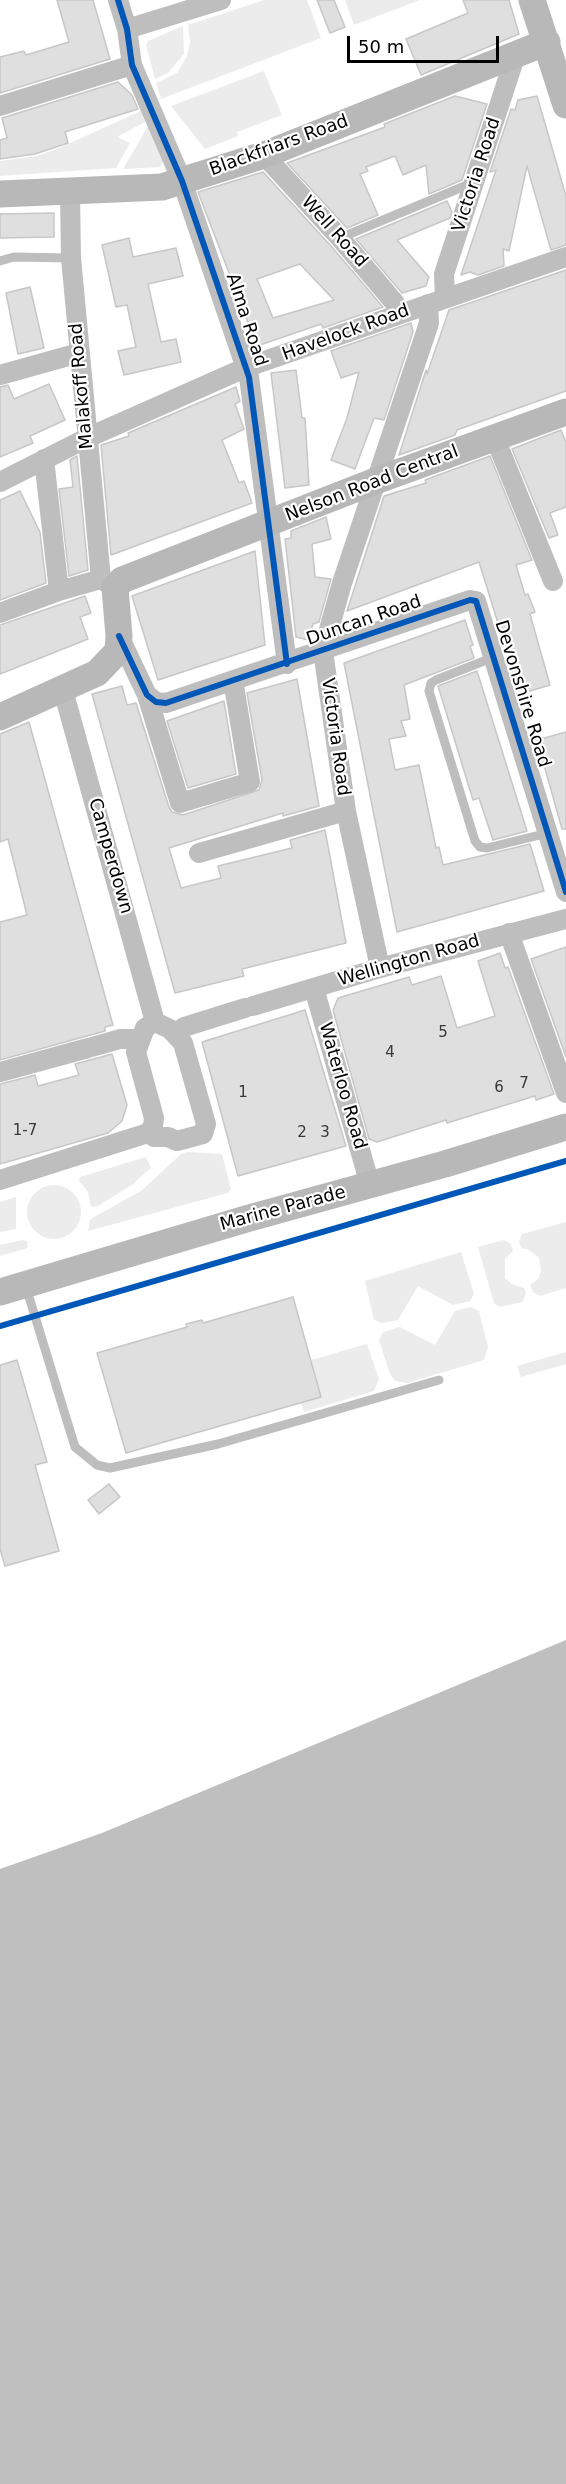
<!DOCTYPE html>
<html>
<head>
<meta charset="utf-8">
<style>
  body { margin:0 }
  #map { position:relative; width:566px; height:2484px; overflow:hidden; background:#fff; font-family:"DejaVu Sans",sans-serif }
  canvas { display:block }
  .scale { position:absolute; left:347px; top:36px; width:152px; height:27px; box-sizing:border-box; border:3px solid #000; border-top:0; padding-left:8px; font-size:18px; line-height:21px; white-space:nowrap; color:#000; -webkit-text-stroke:4px #fff; paint-order:stroke }
</style>
</head>
<body>
<div id="map">
<canvas width="566" height="2484"></canvas>
<div class="scale">50 m</div>
</div>
<script>
const c = document.querySelector('canvas').getContext('2d');
c.lineJoin = 'round';
function fill(path, color) {
  c.fillStyle = color;
  c.fill(path, 'evenodd');
}
function toPath(rows) {
  const path = new Path2D();
  for (const r of rows) {
    if (r.length === 3) {
      path.moveTo(r[0] + r[2], r[1]);
      path.arc(r[0], r[1], r[2], 0, 2 * Math.PI);
      continue;
    }
    path.moveTo(r[0], r[1]);
    for (let i = 2; i < r.length; i += 2) path.lineTo(r[i], r[i + 1]);
  }
  return path;
}
function trace(path, color, width, dash) {
  c.strokeStyle = color;
  c.lineWidth = width;
  c.lineCap = dash ? 'butt' : 'round';
  c.setLineDash(dash || []);
  c.stroke(path);
}
function label(font, color, halo, rows, align = 'center') {
  c.font = font + ' "DejaVu Sans",sans-serif';
  c.lineWidth = 4.5;
  c.setLineDash([]);
  c.textBaseline = 'middle';
  c.strokeStyle = halo;
  c.fillStyle = color;
  for (const [text, x, y, turn = 0] of rows) {
    c.save();
    c.translate(x, y);
    c.rotate((+turn || 0) * Math.PI / 180);
    c.textAlign = isNaN(turn) ? turn : align;
    if (halo) c.strokeText(text, 0, 0);
    c.fillText(text, 0, 0);
    c.restore();
  }
}
const green = toPath([
  [264,0,307,0,321,38,161,99,156,83,177,73,187,56,190,42,188,25],
  [345,0,420,0,354,25],
  [183,26,184,54,168,73,155,79,146,45,148,41],
  [264,71,282,115,237,132,238,136,205,149,171,106],
  [141,111,145,122,117,137,130,143,116,168,0,176,0,161,37,156,59,148],
  [148,126,163,161,161,167,123,169],
  [187,1152,222,1154,231,1189,228,1193,88,1231,90,1220,94,1217,141,1191,181,1154],
  [146,1157,151,1168,133,1184,98,1206,91,1207,88,1192,79,1181,80,1177],
  [54,1212,27],
  [16,1197,16,1229,0,1232,0,1202],
  [566,1222,566,1288,540,1296,533,1292,530,1285,538,1279,541,1271,539,1258,529,1250,521,1248,519,1242,522,1234],
  [23,1240,27,1241,28,1248,0,1256,0,1245],
  [504,1240,511,1244,513,1251,505,1259,505,1278,512,1284,524,1288,526,1293,522,1302,500,1307,494,1303,478,1247],
  [461,1252,474,1294,470,1301,453,1305,418,1286,398,1320,382,1323,374,1320,365,1281],
  [471,1307,479,1311,488,1347,484,1360,407,1383,395,1381,390,1374,379,1340,383,1332,400,1327,435,1345,455,1311],
  [367,1344,379,1379,374,1391,304,1412,301,1403,321,1397,311,1360],
  [566,1352,566,1364,521,1377,517,1366]
]);
const water = toPath([
  [566,1640,566,2484,0,2484,0,1869,102,1833]
]);
const building = toPath([
  [57,0,93,0,110,59,0,93,0,57,24,51,26,55,69,42,57,0],
  [317,0,334,0,345,27,330,33,317,0],
  [463,0,509,0,519,34,421,75,406,39,468,13,463,0],
  [118,82,132,95,138,109,65,132,68,143,35,154,0,159,0,140,7,138,2,118,118,82],
  [455,96,487,104,462,180,429,194,426,165,403,175,395,156,366,167,368,171,360,174,378,215,347,228,287,163,385,127,384,124,455,96],
  [537,96,566,196,566,245,551,250,527,166,509,251,503,249,504,266,478,275,470,272,461,275,496,170,490,172,511,109,515,110,518,100,537,96],
  [263,172,331,246,383,307,323,328,321,324,257,346,198,192,263,172],
  [300,264,334,300,273,318,257,279,300,264],
  [447,201,452,212,450,218,397,240,429,277,426,286,402,293,356,239,447,201],
  [54,213,54,237,0,238,0,214,54,213],
  [129,238,133,257,176,248,183,276,148,284,161,342,176,339,181,362,124,375,118,351,136,347,127,305,116,307,102,245,129,238],
  [566,270,566,391,457,430,455,435,399,455,426,370,427,374,449,310,566,270],
  [30,287,44,348,18,354,6,293,30,287],
  [411,323,413,332,384,420,374,418,355,469,331,460,347,418,359,372,341,378,331,351,411,323],
  [296,370,302,418,305,418,309,485,285,488,271,373,296,370],
  [49,384,65,420,30,436,33,443,0,457,0,387,8,385,14,399,49,384],
  [236,387,240,401,235,404,244,429,222,440,239,483,244,481,252,503,111,555,101,445,129,436,128,433,236,387],
  [561,430,566,442,566,507,550,513,558,535,549,538,512,449,561,430],
  [77,456,88,570,69,576,59,489,73,487,70,460,77,456],
  [490,456,532,560,516,565,525,595,528,594,535,612,530,614,550,685,520,694,479,562,347,611,384,496,426,483,425,480,490,456],
  [20,491,40,532,46,583,0,600,0,500,20,491],
  [326,517,331,539,312,544,315,577,331,579,319,622,313,624,308,640,296,637,285,539,291,538,291,531,326,517],
  [255,551,265,645,158,680,132,596,255,551],
  [85,596,91,613,80,617,88,639,0,674,0,625,85,596],
  [465,620,473,645,470,646,474,658,404,685,410,719,401,721,406,736,389,739,395,770,419,765,436,848,439,847,443,865,530,844,544,891,397,932,344,663,465,620],
  [477,671,527,831,493,840,479,798,473,800,438,686,477,671],
  [297,679,319,806,283,816,283,813,169,848,181,888,221,878,218,866,292,848,290,840,325,830,346,943,242,969,244,976,175,993,92,694,122,686,127,705,136,703,169,807,172,812,183,815,259,790,262,780,247,693,297,679],
  [224,701,236,774,188,788,167,721,224,701],
  [29,722,113,1025,105,1027,105,1031,87,1036,0,1060,0,922,27,915,8,839,0,842,0,734,29,722],
  [566,732,566,829,562,829,537,740,566,732],
  [566,947,566,1057,531,959,566,947],
  [500,953,505,968,508,967,554,1094,536,1100,535,1096,447,1123,446,1120,377,1142,369,1139,333,1010,338,998,409,977,412,985,441,976,457,1028,495,1016,478,961,500,953],
  [305,1010,346,1146,238,1176,202,1042,305,1010],
  [112,1054,127,1105,122,1121,108,1133,0,1164,0,1084,35,1075,38,1086,79,1075,75,1064,112,1054],
  [293,1297,321,1397,126,1453,97,1353,187,1327,186,1324,202,1320,203,1323,293,1297],
  [17,1360,47,1462,35,1465,59,1551,5,1566,0,1549,0,1365,17,1360],
  [109,1484,120,1497,99,1514,88,1500,109,1484]
]);
const lane = toPath([
  [340,238,472,183],
  [0,261,14,257,71,258],
  [494,657,436,680,431,683,429,691,475,841,480,847,487,848,548,833],
  [26,1287,75,1447,97,1465,110,1468,218,1444,439,1380]
]);
const street = toPath([
  [118,0,127,29,132,65,182,181,249,377,287,664],
  [127,29,221,0],
  [0,106,132,65],
  [264,155,340,238,394,302,399,313],
  [70,193,71,258,101,579],
  [445,297,444,274,516,54],
  [0,375,79,353],
  [495,438,553,581],
  [44,459,59,591],
  [0,482,87,438,247,367,566,257],
  [0,613,59,591,101,579,110,585],
  [119,636,147,695,156,702,166,703,470,600,476,601,566,892],
  [63,690,155,1022],
  [147,695,180,803,250,782,233,680],
  [199,853,346,811],
  [509,933,566,1093],
  [380,968,346,811,323,651,342,583,429,323,428,304],
  [314,988,370,1185],
  [253,1006,380,968,566,919],
  [176,1034,184,1027,245,1008],
  [92,1047,120,1039,139,1039],
  [0,1072,88,1048],
  [0,1180,148,1133,153,1126,154,1118,136,1052,145,1028,155,1022,170,1029,183,1043,206,1124,203,1134,177,1141,168,1137,154,1137,148,1133]
]);
const secondary = toPath([
  [532,0,566,105],
  [0,194,162,187,264,155,547,42],
  [0,717,97,673,118,651,119,636,115,588,122,580,378,480,566,412],
  [0,1292,246,1219,445,1164,566,1127]
]);
const cycleway = toPath([
  [118,0,127,29,132,65,182,181,249,377,287,664],
  [119,636,147,695,156,702,166,703,470,600,476,601,566,892],
  [0,1326,566,1161]
]);
const numberNames = [
  ["5",443,1033],
  ["4",390,1053],
  ["7",524,1084],
  ["6",499,1088],
  ["1",243,1093],
  ["1-7",25,1131],
  ["2",302,1133],
  ["3",325,1133]
];
const streetNames = [
  ["Blackfriars Road",279,146,-20],
  ["Victoria Road",477,175,-72],
  ["Well Road",334,232,48],
  ["Alma Road",246,320,72],
  ["Havelock Road",346,333,-20],
  ["Malakoff Road",82,386,-95],
  ["Nelson Road Central",372,484,-21],
  ["Duncan Road",364,621,-19],
  ["Devonshire Road",522,694,73],
  ["Victoria Road",335,737,82],
  ["Camperdown",110,856,74],
  ["Wellington Road",409,961,-16],
  ["Waterloo Road",342,1086,74],
  ["Marine Parade",283,1209,-15]
];
fill(green, '#ececec');
fill(water, '#bfbfbf');
fill(building, '#dfdfdf');
trace(building, '#c7c7c7', 1.5);
trace(lane, '#bebebe', 9);
trace(street, '#bebebe', 20);
trace(secondary, '#b8b8b8', 27);
trace(cycleway, '#0057b8', 6);
label('15px', '#383838', null, numberNames);
label('18px', '#000', '#fff', streetNames);
</script>
</body>
</html>
